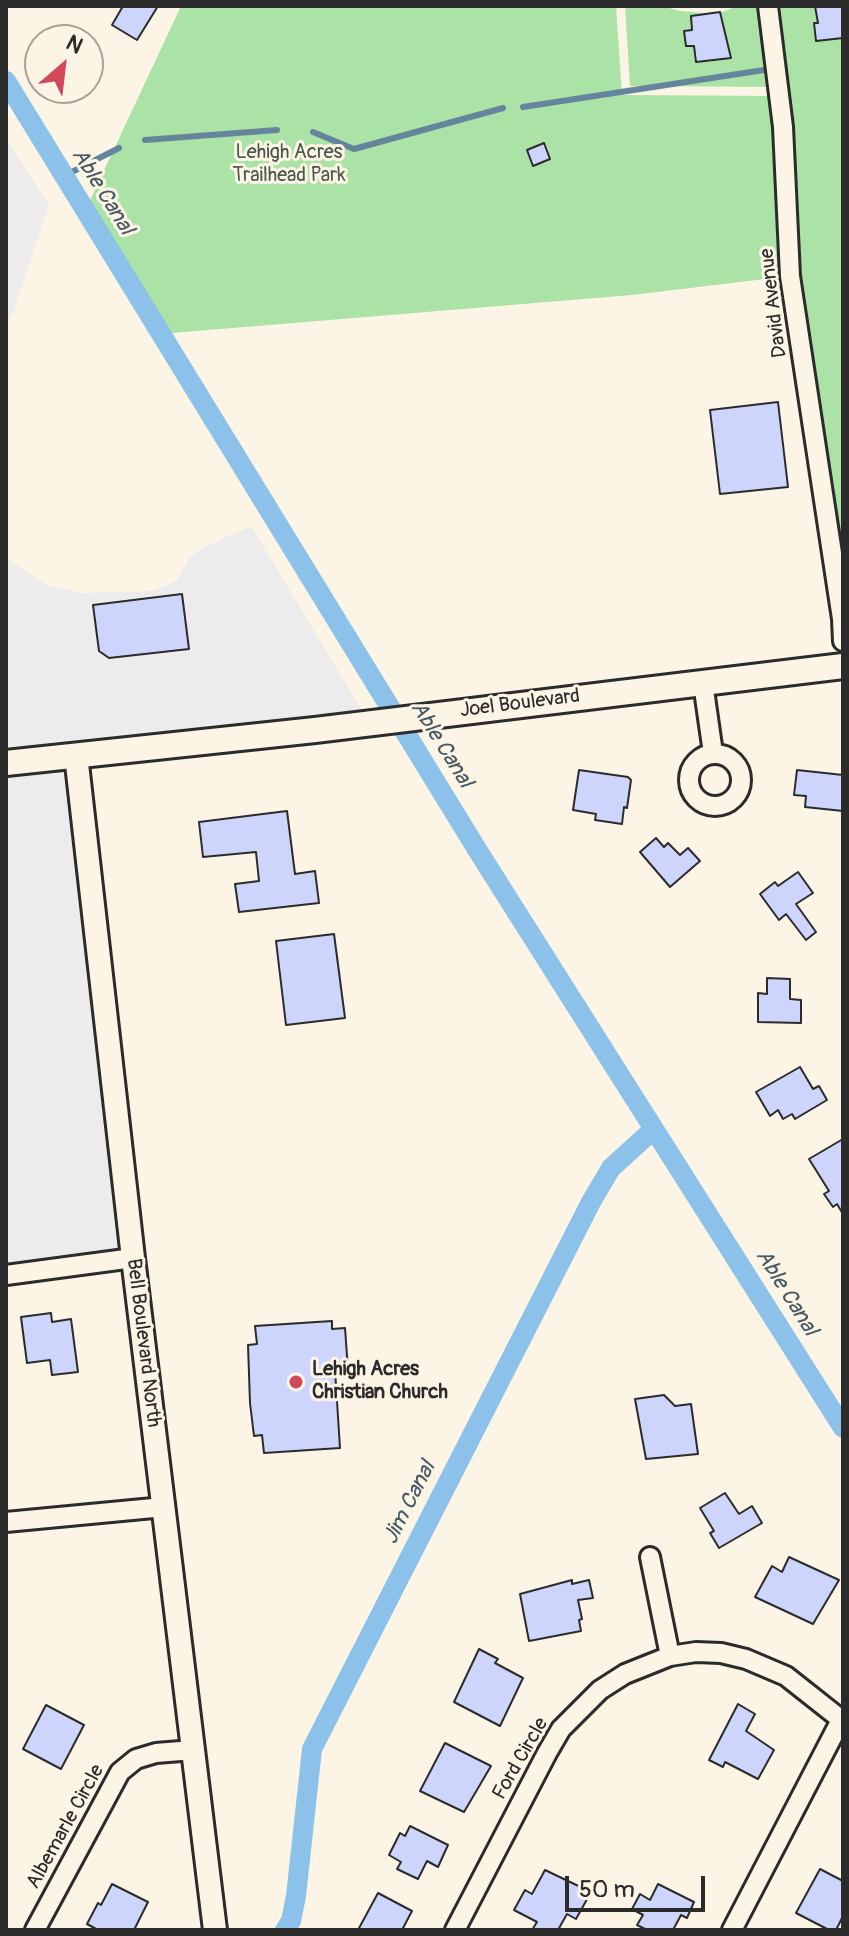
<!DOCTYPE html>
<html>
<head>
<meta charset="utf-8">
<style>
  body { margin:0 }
  #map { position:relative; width:849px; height:1936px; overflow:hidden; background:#fcf5e5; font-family:Pangolin,sans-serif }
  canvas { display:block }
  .frame { position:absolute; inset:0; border:8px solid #2b2b2b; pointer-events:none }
  .north { position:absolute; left:24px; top:24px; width:80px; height:80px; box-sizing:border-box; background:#fcf5e5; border:2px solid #a8a49b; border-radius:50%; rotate:28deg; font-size:22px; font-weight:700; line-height:32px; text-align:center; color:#2b2b2b }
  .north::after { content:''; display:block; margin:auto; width:28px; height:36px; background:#d1495b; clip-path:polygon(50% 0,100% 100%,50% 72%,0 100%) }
  .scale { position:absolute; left:565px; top:1876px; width:140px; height:36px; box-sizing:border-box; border:4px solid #2b2b2b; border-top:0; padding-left:10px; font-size:24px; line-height:28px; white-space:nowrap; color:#2b2b2b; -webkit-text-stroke:6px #fcf5e5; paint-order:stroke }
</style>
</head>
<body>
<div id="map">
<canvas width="849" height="1936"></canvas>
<div class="frame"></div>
<div class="north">N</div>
<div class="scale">50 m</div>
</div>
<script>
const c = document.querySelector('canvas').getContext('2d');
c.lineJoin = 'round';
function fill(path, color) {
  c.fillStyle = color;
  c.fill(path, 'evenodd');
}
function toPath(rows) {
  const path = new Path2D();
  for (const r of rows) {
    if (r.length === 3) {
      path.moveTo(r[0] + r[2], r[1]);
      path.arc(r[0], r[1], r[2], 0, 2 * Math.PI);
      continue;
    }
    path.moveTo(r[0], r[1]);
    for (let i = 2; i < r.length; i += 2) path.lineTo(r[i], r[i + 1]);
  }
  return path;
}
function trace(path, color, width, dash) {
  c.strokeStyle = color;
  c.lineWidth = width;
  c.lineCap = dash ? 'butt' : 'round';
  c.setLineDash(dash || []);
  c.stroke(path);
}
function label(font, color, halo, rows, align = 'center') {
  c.font = font + ' Pangolin,sans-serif';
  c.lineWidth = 6;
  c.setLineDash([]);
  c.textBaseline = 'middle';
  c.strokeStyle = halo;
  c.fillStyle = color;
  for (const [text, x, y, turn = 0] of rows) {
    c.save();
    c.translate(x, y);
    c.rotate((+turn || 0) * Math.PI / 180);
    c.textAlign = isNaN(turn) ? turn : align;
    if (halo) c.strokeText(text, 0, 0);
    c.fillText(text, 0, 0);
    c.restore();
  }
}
const built = toPath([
  [6,138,49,205,14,310,6,324],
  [251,526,364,714,6,753,6,558,47,585,82,593,154,591,177,580,189,558,202,548],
  [67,767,124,1267,6,1278,6,775]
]);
const green = toPath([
  [181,6,616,6,622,95,779,96,790,276,632,295,160,334,85,211],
  [625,6,662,6,680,11,717,14,738,6,843,6,843,577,798,257,780,87,630,86]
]);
const stream = toPath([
  [523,107,764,70],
  [313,132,354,149,503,108],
  [145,140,277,130],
  [64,176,119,148]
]);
const canal = toPath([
  [6,81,478,851,843,1428],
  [285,1930,291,1921,296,1896,312,1749,591,1202,611,1168,654,1129]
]);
const building = toPath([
  [123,6,158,6,137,40,112,25,123,6],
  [815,6,843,6,843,38,816,41,814,23,818,23,815,6],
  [720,12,731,58,696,62,694,46,686,46,684,31,692,30,691,16,720,12],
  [544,143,550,159,533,166,527,150,544,143],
  [778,402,788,487,720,494,710,410,778,402],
  [182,594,189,649,109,658,99,651,93,605,182,594],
  [579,770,628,777,631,780,627,808,624,807,622,824,595,820,596,814,573,810,579,770],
  [797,770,843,775,843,811,805,807,806,796,794,795,797,770],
  [287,811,295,874,315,871,319,903,239,912,235,884,259,881,256,852,203,857,199,822,287,811],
  [656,838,664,847,668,843,680,855,688,848,700,861,670,887,640,852,656,838],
  [798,872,813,893,796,904,816,932,806,940,786,914,779,920,760,894,775,882,778,886,798,872],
  [334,934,345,1018,286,1025,276,941,334,934],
  [767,978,790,979,790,999,801,1000,801,1023,758,1022,758,993,767,994,767,978],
  [800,1067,813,1089,819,1086,827,1100,795,1119,792,1114,783,1119,778,1110,770,1116,756,1092,800,1067],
  [843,1139,843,1214,837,1204,833,1207,824,1194,829,1191,809,1159,843,1139],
  [51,1313,52,1322,71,1319,78,1372,52,1375,50,1360,27,1363,21,1317,51,1313],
  [332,1321,332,1329,345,1328,348,1369,335,1370,340,1448,264,1453,262,1435,254,1436,250,1403,248,1345,257,1344,255,1326,332,1321],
  [664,1395,675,1406,691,1404,698,1454,646,1459,635,1399,664,1395],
  [725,1493,739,1514,752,1506,762,1523,719,1548,710,1533,714,1531,700,1508,725,1493],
  [789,1557,839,1580,813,1624,755,1597,772,1566,782,1572,789,1557],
  [572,1580,572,1584,589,1580,593,1598,578,1600,582,1619,579,1620,581,1631,529,1641,520,1594,572,1580],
  [479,1649,498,1659,495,1663,523,1678,500,1726,454,1702,479,1649],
  [738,1704,755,1714,746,1731,774,1750,758,1779,725,1762,723,1767,709,1760,738,1704],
  [46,1705,84,1725,61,1769,23,1749,46,1705],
  [445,1743,491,1766,464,1812,420,1791,445,1743],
  [410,1826,448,1845,438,1867,427,1861,418,1879,397,1869,401,1862,389,1855,400,1833,405,1836,410,1826],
  [820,1869,843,1881,843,1916,836,1930,829,1930,796,1913,820,1869],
  [545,1870,591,1892,576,1919,567,1914,558,1930,532,1930,537,1922,514,1910,525,1890,532,1894,545,1870],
  [112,1884,148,1902,134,1930,98,1930,87,1924,98,1903,101,1905,112,1884],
  [658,1884,694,1902,687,1918,681,1915,673,1930,647,1930,637,1925,643,1915,632,1909,640,1894,650,1900,658,1884],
  [378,1893,412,1911,402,1930,358,1930,378,1893]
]);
const minor = toPath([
  [768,6,783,127,790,276,842,619,843,641],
  [703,683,713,753],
  [715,780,26],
  [6,1275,133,1258],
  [6,1522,164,1507],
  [650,1557,670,1656],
  [35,1930,120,1772,136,1759,156,1753,193,1750],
  [455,1930,547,1753,561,1729,600,1690,625,1674,670,1656,696,1652,721,1653,746,1659,786,1676,843,1721],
  [732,1930,841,1720]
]);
const tertiary = toPath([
  [76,755,133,1258,215,1930]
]);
const secondary = toPath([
  [6,763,315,730,843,666]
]);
const markers = [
  [296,1382,8,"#d1495b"]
];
const parkNames = [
  ["Lehigh Acres",289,153],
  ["Trailhead Park",289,176]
];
const streetNames = [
  ["David Avenue",774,303,-97],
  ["Joel Boulevard",520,704,-7],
  ["Bell Boulevard North",143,1343,83],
  ["Ford Circle",521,1759,-60],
  ["Albemarle Circle",66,1827,-61]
];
const poiNames = [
  ["Lehigh Acres",312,1370],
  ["Christian Church",312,1393]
];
const waterNames = [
  ["Able Canal",102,192,58],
  ["Able Canal",441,745,58],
  ["Able Canal",786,1293,58],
  ["Jim Canal",410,1503,-63]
];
fill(built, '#eeebec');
fill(green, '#abe3a7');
trace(stream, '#65859d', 6);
trace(canal, '#8cc1e9', 20);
fill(building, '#ced5fd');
trace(building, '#2b2b2b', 2);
trace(minor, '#2b2b2b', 24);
trace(tertiary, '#2b2b2b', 28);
trace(secondary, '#2b2b2b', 30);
trace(minor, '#fcf5e5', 18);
trace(tertiary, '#fcf5e5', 22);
trace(secondary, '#fcf5e5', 24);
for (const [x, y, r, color] of markers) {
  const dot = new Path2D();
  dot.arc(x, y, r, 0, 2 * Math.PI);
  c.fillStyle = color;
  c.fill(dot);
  trace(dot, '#fcf5e5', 3);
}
label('20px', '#4b594a', '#fcf5e5', parkNames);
label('20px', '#2b2b2b', '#fcf5e5', streetNames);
label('bold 20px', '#2b2b2b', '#fcf5e5', poiNames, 'left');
label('italic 22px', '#485864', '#fcf5e5', waterNames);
</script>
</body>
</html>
